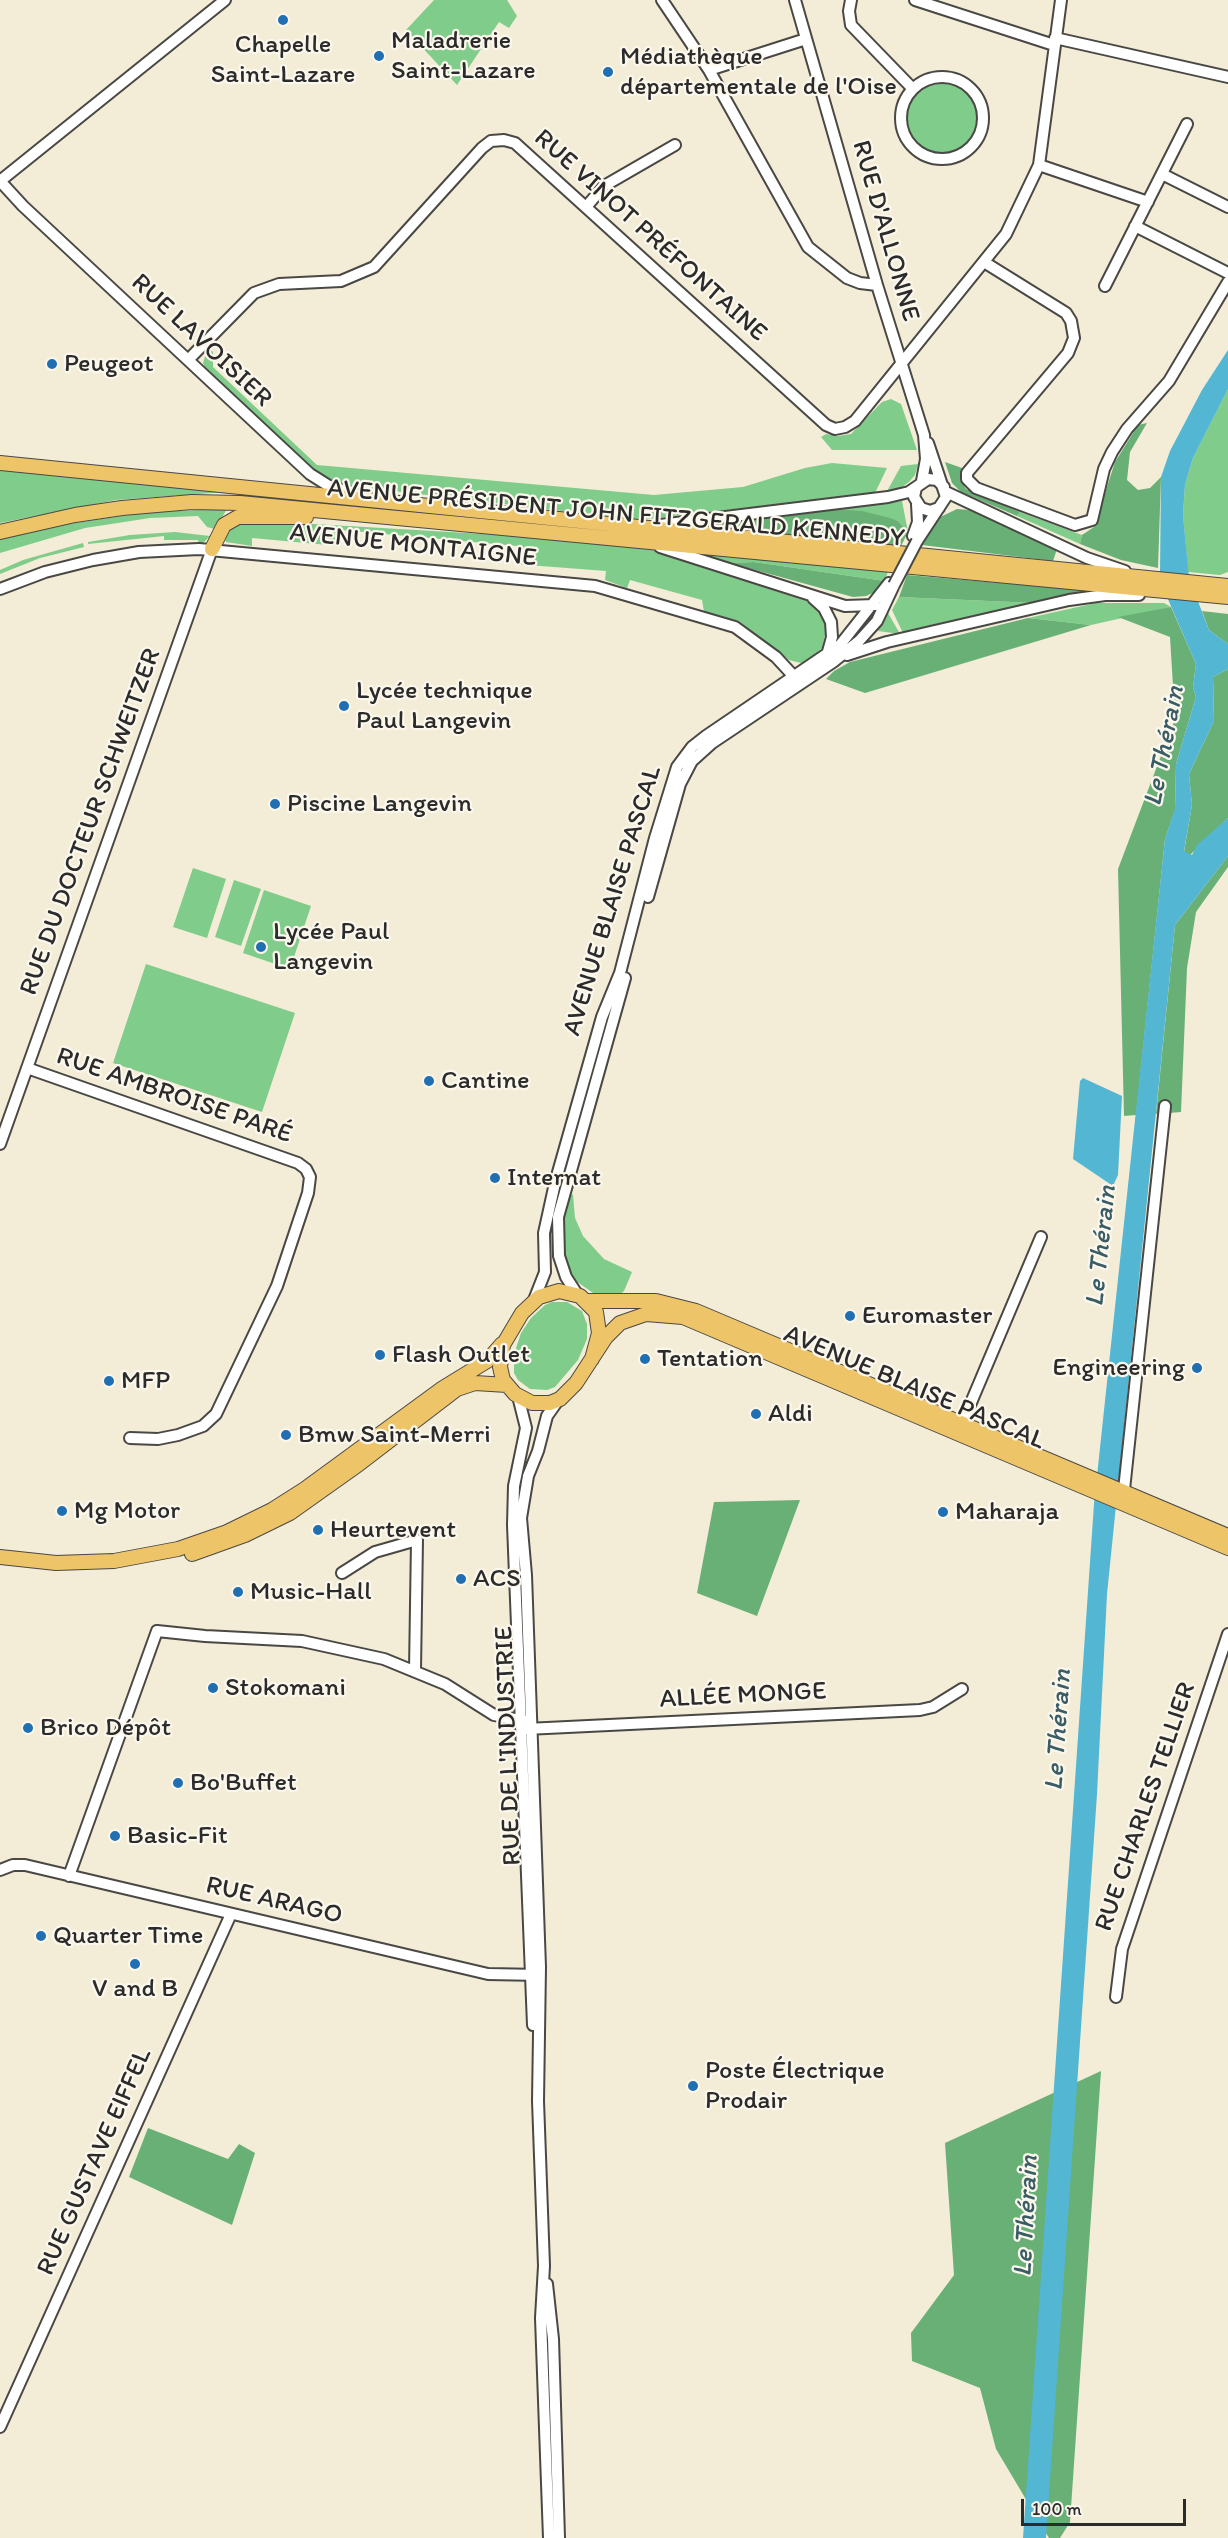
<!DOCTYPE html>
<html>
<head>
<meta charset="utf-8">
<style>
  body { margin:0 }
  #map { position:relative; width:1228px; height:2538px; overflow:hidden; background:#f3ecd6; font-family:Itim,sans-serif }
  canvas { display:block }
  .scale { position:absolute; left:1021px; top:2499px; width:165px; height:27px; box-sizing:border-box; border:3px solid #2b2b2b; border-top:0; padding-left:8px; font-size:18px; line-height:21px; white-space:nowrap; color:#2b2b2b; -webkit-text-stroke:4px #fbf7ec; paint-order:stroke }
</style>
</head>
<body>
<div id="map">
<canvas width="1228" height="2538"></canvas>
<div class="scale">100 m</div>
</div>
<script>
const c = document.querySelector('canvas').getContext('2d');
c.lineJoin = 'round';
function fill(path, color) {
  c.fillStyle = color;
  c.fill(path, 'evenodd');
}
function toPath(rows) {
  const path = new Path2D();
  for (const r of rows) {
    if (r.length === 3) {
      path.moveTo(r[0] + r[2], r[1]);
      path.arc(r[0], r[1], r[2], 0, 2 * Math.PI);
      continue;
    }
    path.moveTo(r[0], r[1]);
    for (let i = 2; i < r.length; i += 2) path.lineTo(r[i], r[i + 1]);
  }
  return path;
}
function trace(path, color, width, dash) {
  c.strokeStyle = color;
  c.lineWidth = width;
  c.lineCap = dash ? 'butt' : 'round';
  c.setLineDash(dash || []);
  c.stroke(path);
}
function label(font, color, halo, rows, align = 'center') {
  c.font = font + ' Itim,sans-serif';
  c.lineWidth = 4.5;
  c.setLineDash([]);
  c.textBaseline = 'middle';
  c.strokeStyle = halo;
  c.fillStyle = color;
  for (const [text, x, y, turn = 0] of rows) {
    c.save();
    c.translate(x, y);
    c.rotate((+turn || 0) * Math.PI / 180);
    c.textAlign = isNaN(turn) ? turn : align;
    if (halo) c.strokeText(text, 0, 0);
    c.fillText(text, 0, 0);
    c.restore();
  }
}
const green = toPath([
  [434,0,507,0,517,16,509,28,499,22,457,85,406,30],
  [942,118,36],
  [208,347,213,352,213,367,317,465,654,495,743,487,805,468,832,463,887,468,875,493,639,520,351,486,334,482,316,473,206,369,203,363],
  [1228,389,1228,572,1220,575,1188,572,1183,515,1185,485,1193,458],
  [891,399,901,404,917,450,832,450,821,437,826,434,838,436,851,434,882,402],
  [918,464,915,475,909,482,899,489,886,493,901,466],
  [0,470,226,492,116,500,0,523],
  [902,501,908,532,898,521,828,509],
  [227,509,215,529,207,527,198,516,150,518,85,528,0,553,0,539,54,526,149,512],
  [1020,512,1082,535,1080,544,1017,516],
  [746,519,746,530,711,528,711,524],
  [246,520,518,536,611,543,652,550,815,604,825,622,825,635,822,648,810,660,801,663,789,660,739,621,704,612,702,600,630,580,627,588,605,580,606,571,515,564,517,546,341,530,339,546,252,538,252,546,226,542,224,537,227,530],
  [175,532,210,536,203,543,199,543,198,540,164,540,164,536,88,544,88,542,130,535],
  [83,543,84,547,40,558,0,574,0,570,23,560],
  [694,552,888,571,885,581,754,562,730,563],
  [899,597,1034,603,903,633,892,610],
  [1096,603,1164,603,1171,607,1091,625,1028,618],
  [887,611,900,634,878,631],
  [193,868,226,879,207,938,173,927],
  [234,880,261,889,241,946,215,937],
  [264,890,311,906,290,969,243,953],
  [146,964,295,1013,262,1112,113,1063],
  [568,1192,573,1195,575,1218,583,1236,604,1259,632,1272,624,1291,618,1296,596,1295,576,1281,570,1272,564,1257,562,1225],
  [552,1302,567,1302,582,1311,587,1324,587,1339,578,1360,555,1387,547,1390,530,1389,518,1380,514,1373,514,1354,521,1333,531,1318,545,1305]
]);
const forest = toPath([
  [1147,423,1130,452,1127,480,1138,490,1150,488,1161,477,1158,568,1121,560,1080,544,1082,535,1094,527,1115,462,1138,425],
  [945,462,962,468,961,481,966,489,1020,512,1017,516,961,492,952,483],
  [828,509,862,511,890,518,898,521,908,532,901,546,746,530,746,519],
  [957,509,970,510,1057,549,1053,561,922,545,936,519],
  [754,562,885,581,877,591,866,596,853,597,730,563],
  [907,575,1083,590,1082,593,1034,603,899,597],
  [1171,607,1196,664,1193,687,1196,697,1176,764,1175,810,1165,839,1136,1115,1124,1116,1118,869,1175,719,1170,637,1118,617],
  [1202,611,1228,614,1228,644,1209,630],
  [1028,618,1091,625,865,693,826,679,834,671,850,662],
  [1228,669,1228,818,1190,855,1184,852,1192,805,1189,774,1214,721,1213,677],
  [1228,856,1228,867,1196,912,1187,968,1181,1112,1156,1114,1175,925],
  [800,1500,757,1616,697,1593,714,1502],
  [1101,2071,1070,2522,1060,2538,1049,2538,996,2449,980,2388,912,2361,911,2333,954,2275,945,2143],
  [148,2128,228,2159,239,2144,255,2153,232,2225,129,2177]
]);
const water = toPath([
  [1228,350,1228,389,1193,458,1185,485,1183,515,1189,578,1209,630,1228,644,1228,669,1213,677,1214,721,1189,774,1192,805,1184,851,1192,855,1197,845,1228,818,1228,856,1175,925,1107,1594,1097,1794,1046,2538,1023,2538,1094,1504,1165,839,1175,809,1176,764,1196,697,1193,687,1196,664,1164,590,1160,574,1161,477,1170,451,1202,390],
  [1083,1078,1122,1096,1118,1175,1113,1186,1073,1159,1080,1081]
]);
const minor = toPath([
  [225,0,0,181,23,206,310,474,329,486,355,494],
  [662,0,709,70,808,247,847,278,860,283,877,285],
  [795,0,877,285,924,435,926,459,922,481],
  [851,0,849,11,851,25,913,89],
  [915,0,1054,45],
  [1055,38,1228,77],
  [709,70,806,39],
  [942,118,41],
  [1039,165,1148,202],
  [1162,174,1228,207],
  [586,207,604,186,675,145],
  [1135,226,1228,273],
  [984,262,1066,313,1071,321,1074,338,1068,353,967,473,967,479,976,488,1075,525,1092,520,1104,469,1112,452,1127,429,1169,381,1228,282],
  [1105,286,1187,124],
  [188,360,254,293,279,284,341,281,374,267,482,148,491,141,504,140,515,143,826,425,835,429,845,427,855,421,1006,234,1039,165,1061,0],
  [916,488,914,497,921,508,930,511,939,508],
  [946,492,1087,558,1125,571],
  [660,525,888,497,909,492,928,479,937,480,944,487],
  [913,536,918,522,917,504],
  [917,541,946,497,928,443],
  [660,547,845,606,875,605],
  [0,589,45,572,93,560,139,552,199,549,595,586,735,627,776,657,800,683],
  [813,598,824,608,831,622,832,637,827,655],
  [847,655,887,642,1069,600,1105,595,1139,595],
  [648,897,680,784,692,761,712,743,833,662,859,641,877,621,893,587],
  [27,1068,298,1163,306,1169,310,1177,308,1193,277,1286,216,1414,203,1426,178,1435,158,1439,130,1438],
  [0,1144,212,549],
  [577,1294,566,1277,559,1256,558,1217,625,978],
  [534,1300,545,1272,544,1233,555,1183,602,1017,620,973,655,838,677,767,692,747,706,736,840,645,889,583],
  [518,1396,526,1428,514,1486,513,1525,533,2025],
  [959,1431,1041,1237],
  [1123,1499,1165,1106],
  [342,1573,375,1552,417,1540,415,1670],
  [526,1729,920,1710,933,1707,962,1689],
  [0,1870,13,1865,25,1865,488,1974,540,1975],
  [69,1876,157,1631,205,1636,302,1641,384,1659,445,1684,494,1715,525,1721],
  [1116,1997,1122,1949,1228,1634],
  [547,2284,553,2339,559,2538],
  [0,2427,231,1914],
  [549,2538,541,2318,544,2266,538,2101,540,1967,526,1575,521,1518,528,1476,538,1451,547,1416,559,1399]
]);
const major = toPath([
  [0,463,1228,586],
  [0,532,75,515,122,508,192,502,240,503,1228,597],
  [212,549,224,525,238,517,306,517],
  [588,1301,656,1301,696,1311,1228,1536],
  [592,1359,599,1333,596,1312,580,1296,559,1291,539,1297,522,1313,503,1345,500,1367,503,1380,515,1394,532,1403,550,1403,560,1399,576,1383,606,1337,620,1323,646,1314,683,1317,1228,1548],
  [192,1554,245,1535,290,1513,359,1464,457,1389,475,1383,507,1385],
  [0,1557,56,1563,114,1561,178,1549,227,1532,272,1510,305,1489,443,1388,487,1361,502,1344]
]);
const minorBridge = toPath([
  [894,585,917,541]
]);
const markers = [
  [283,20,6,"#1f6fb2"],
  [379,56,6,"#1f6fb2"],
  [608,72,6,"#1f6fb2"],
  [52,364,6,"#1f6fb2"],
  [344,706,6,"#1f6fb2"],
  [275,804,6,"#1f6fb2"],
  [261,947,6,"#1f6fb2"],
  [429,1081,6,"#1f6fb2"],
  [495,1178,6,"#1f6fb2"],
  [850,1316,6,"#1f6fb2"],
  [380,1355,6,"#1f6fb2"],
  [645,1359,6,"#1f6fb2"],
  [1197,1368,6,"#1f6fb2"],
  [109,1381,6,"#1f6fb2"],
  [756,1414,6,"#1f6fb2"],
  [286,1435,6,"#1f6fb2"],
  [62,1511,6,"#1f6fb2"],
  [943,1512,6,"#1f6fb2"],
  [318,1530,6,"#1f6fb2"],
  [461,1579,6,"#1f6fb2"],
  [238,1592,6,"#1f6fb2"],
  [213,1688,6,"#1f6fb2"],
  [28,1728,6,"#1f6fb2"],
  [178,1783,6,"#1f6fb2"],
  [115,1836,6,"#1f6fb2"],
  [41,1936,6,"#1f6fb2"],
  [135,1964,6,"#1f6fb2"],
  [693,2086,6,"#1f6fb2"]
];
const poiNames = [
  ["Maladrerie",391,41],
  ["Saint-Lazare",391,71],
  ["Chapelle",283,45,"center"],
  ["Saint-Lazare",283,75,"center"],
  ["Médiathèque",620,57],
  ["départementale de l'Oise",620,87],
  ["Peugeot",64,364],
  ["Lycée technique",356,691],
  ["Paul Langevin",356,721],
  ["Piscine Langevin",287,804],
  ["Lycée Paul",273,932],
  ["Langevin",273,962],
  ["Cantine",441,1081],
  ["Internat",507,1178],
  ["Euromaster",862,1316],
  ["Flash Outlet",392,1355],
  ["Tentation",657,1359],
  ["Engineering",1185,1368,"right"],
  ["MFP",121,1381],
  ["Aldi",768,1414],
  ["Bmw Saint-Merri",298,1435],
  ["Mg Motor",74,1511],
  ["Maharaja",955,1512],
  ["Heurtevent",330,1530],
  ["ACS",473,1579],
  ["Music-Hall",250,1592],
  ["Stokomani",225,1688],
  ["Brico Dépôt",40,1728],
  ["Bo'Buffet",190,1783],
  ["Basic-Fit",127,1836],
  ["Quarter Time",53,1936],
  ["V and B",135,1989,"center"],
  ["Poste Électrique",705,2071],
  ["Prodair",705,2101]
];
const streetNames = [
  ["RUE D'ALLONNE",885,231,74],
  ["RUE VINOT PRÉFONTAINE",650,236,42],
  ["RUE LAVOISIER",201,341,43],
  ["AVENUE PRÉSIDENT JOHN FITZGERALD KENNEDY",616,514,5],
  ["AVENUE MONTAIGNE",413,546,6],
  ["RUE DU DOCTEUR SCHWEITZER",91,822,-70],
  ["AVENUE BLAISE PASCAL",613,901,-73],
  ["RUE AMBROISE PARÉ",174,1096,19],
  ["AVENUE BLAISE PASCAL",914,1388,23],
  ["ALLÉE MONGE",743,1696,-3],
  ["RUE DE L'INDUSTRIE",509,1746,-92],
  ["RUE CHARLES TELLIER",1146,1807,-71],
  ["RUE ARAGO",274,1901,13],
  ["RUE GUSTAVE EIFFEL",95,2162,-66]
];
const waterNames = [
  ["Le Thérain",1165,746,-79],
  ["Le Thérain",1102,1246,-84],
  ["Le Thérain",1059,1730,-86],
  ["Le Thérain",1027,2216,-87]
];
fill(green, '#80cc8a');
fill(forest, '#68b076');
fill(water, '#53b6d2');
trace(minor, '#494845', 14);
trace(major, '#494845', 16);
trace(minor, '#fff', 10);
trace(major, '#eec469', 14);
trace(minorBridge, '#494845', 14, []);
trace(minorBridge, '#fff', 10);
for (const [x, y, r, color] of markers) {
  const dot = new Path2D();
  dot.arc(x, y, r, 0, 2 * Math.PI);
  c.fillStyle = color;
  c.fill(dot);
  trace(dot, '#fbf7ec', 2);
}
label('26px', '#2b2b2b', '#fbf7ec', poiNames, 'left');
label('26px', '#2b2b2b', '#fbf7ec', streetNames);
label('italic 27px', '#395c65', '#fbf7ec', waterNames);
</script>
</body>
</html>
